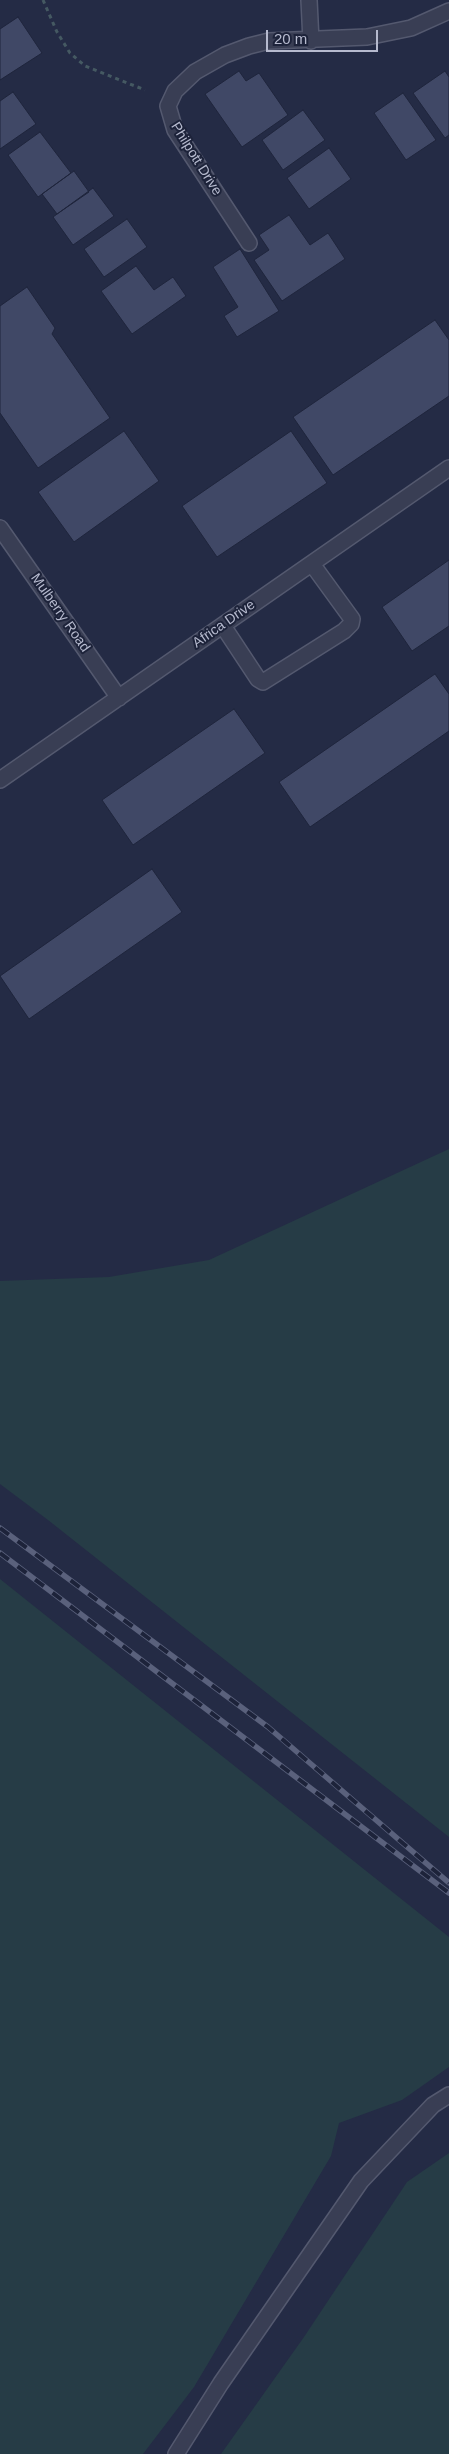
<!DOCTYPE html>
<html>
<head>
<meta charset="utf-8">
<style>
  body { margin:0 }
  #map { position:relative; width:449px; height:2454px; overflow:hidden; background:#242b45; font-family:Helvetica,sans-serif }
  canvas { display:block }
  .scale { position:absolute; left:266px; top:30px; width:112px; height:22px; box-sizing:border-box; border:2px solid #b6bace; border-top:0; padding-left:6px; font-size:15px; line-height:18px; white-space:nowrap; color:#b6bace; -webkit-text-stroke:4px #1d233a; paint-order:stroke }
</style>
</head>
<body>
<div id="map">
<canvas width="449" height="2454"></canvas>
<div class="scale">20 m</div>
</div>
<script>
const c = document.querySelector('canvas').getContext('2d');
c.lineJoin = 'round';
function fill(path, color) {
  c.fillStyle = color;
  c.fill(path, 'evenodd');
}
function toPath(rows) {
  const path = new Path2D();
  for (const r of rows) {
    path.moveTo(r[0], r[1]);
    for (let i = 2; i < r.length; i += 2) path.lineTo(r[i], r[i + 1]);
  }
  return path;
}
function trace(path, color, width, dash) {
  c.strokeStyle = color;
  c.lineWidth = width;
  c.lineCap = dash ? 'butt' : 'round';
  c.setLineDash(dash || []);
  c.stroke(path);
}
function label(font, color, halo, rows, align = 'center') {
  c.font = font + ' Helvetica,sans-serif';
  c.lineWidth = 4;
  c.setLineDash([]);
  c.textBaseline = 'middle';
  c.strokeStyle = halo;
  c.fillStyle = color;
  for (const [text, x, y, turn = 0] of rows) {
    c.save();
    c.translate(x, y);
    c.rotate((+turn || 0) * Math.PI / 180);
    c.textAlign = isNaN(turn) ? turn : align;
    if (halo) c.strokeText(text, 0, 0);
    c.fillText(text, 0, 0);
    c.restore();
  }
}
const green = toPath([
  [449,1149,449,1837,48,1520,0,1484,0,1281,109,1277,209,1260],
  [0,1579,449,1937,449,2067,402,2100,339,2123,331,2156,194,2387,143,2454,0,2454],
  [449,2153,449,2454,221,2454,304,2337,407,2182]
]);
const building = toPath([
  [18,17,42,53,0,80,0,29,18,17],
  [239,71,246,81,259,73,288,115,242,147,205,94,239,71],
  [445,71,449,77,449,135,445,138,413,93,445,71],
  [13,92,36,124,0,149,0,101,13,92],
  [403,93,436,140,406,160,374,113,403,93],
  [303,110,325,140,283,170,262,140,303,110],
  [40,132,71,173,38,197,8,155,40,132],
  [329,148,351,179,309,209,287,178,329,148],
  [74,171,89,192,57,214,42,194,74,171],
  [93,188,114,216,73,245,53,217,93,188],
  [289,215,310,245,328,233,345,259,282,301,254,260,269,250,259,235,289,215],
  [127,219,147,247,104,277,84,249,127,219],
  [240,249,279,311,237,337,224,316,238,307,213,267,240,249],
  [136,266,154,290,173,277,186,296,132,334,101,291,136,266],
  [27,287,55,328,52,334,110,418,38,468,0,413,0,306,27,287],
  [435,320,449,340,449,396,333,475,293,417,435,320],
  [124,431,159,481,74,542,38,492,124,431],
  [291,431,327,483,217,557,182,506,291,431],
  [449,560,449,626,412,651,382,607,449,560],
  [435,674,449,694,449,731,310,827,279,782,435,674],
  [234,709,265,753,133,845,102,800,234,709],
  [152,869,182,912,29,1019,0,976,152,869]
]);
const path = toPath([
  [43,0,57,32,70,53,85,66,145,90]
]);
const minor = toPath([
  [309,0,311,41],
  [249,243,175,130,168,106,175,91,195,72,225,55,249,46,269,41,367,37,411,28,449,11],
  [0,528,119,698],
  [223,626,258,679,263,682,344,631,351,624,352,619,312,564],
  [0,780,449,468],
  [176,2454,221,2383,361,2181,433,2105,449,2095]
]);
const rail = toPath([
  [0,1528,268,1727,449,1883],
  [0,1553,449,1893]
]);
const streetNames = [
  ["Philpott Drive",196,159,58],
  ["Mulberry Road",60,613,55],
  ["Africa Drive",224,624,-35]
];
fill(green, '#263c46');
fill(building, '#404866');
trace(building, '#1f253c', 1);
trace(minor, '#54596f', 18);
trace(path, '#455962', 3, [4, 4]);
trace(minor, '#393e54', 15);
trace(rail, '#5a617c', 5.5);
trace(rail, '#1d233a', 4, [11]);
label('14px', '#b6bace', '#1d233a', streetNames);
</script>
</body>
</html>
